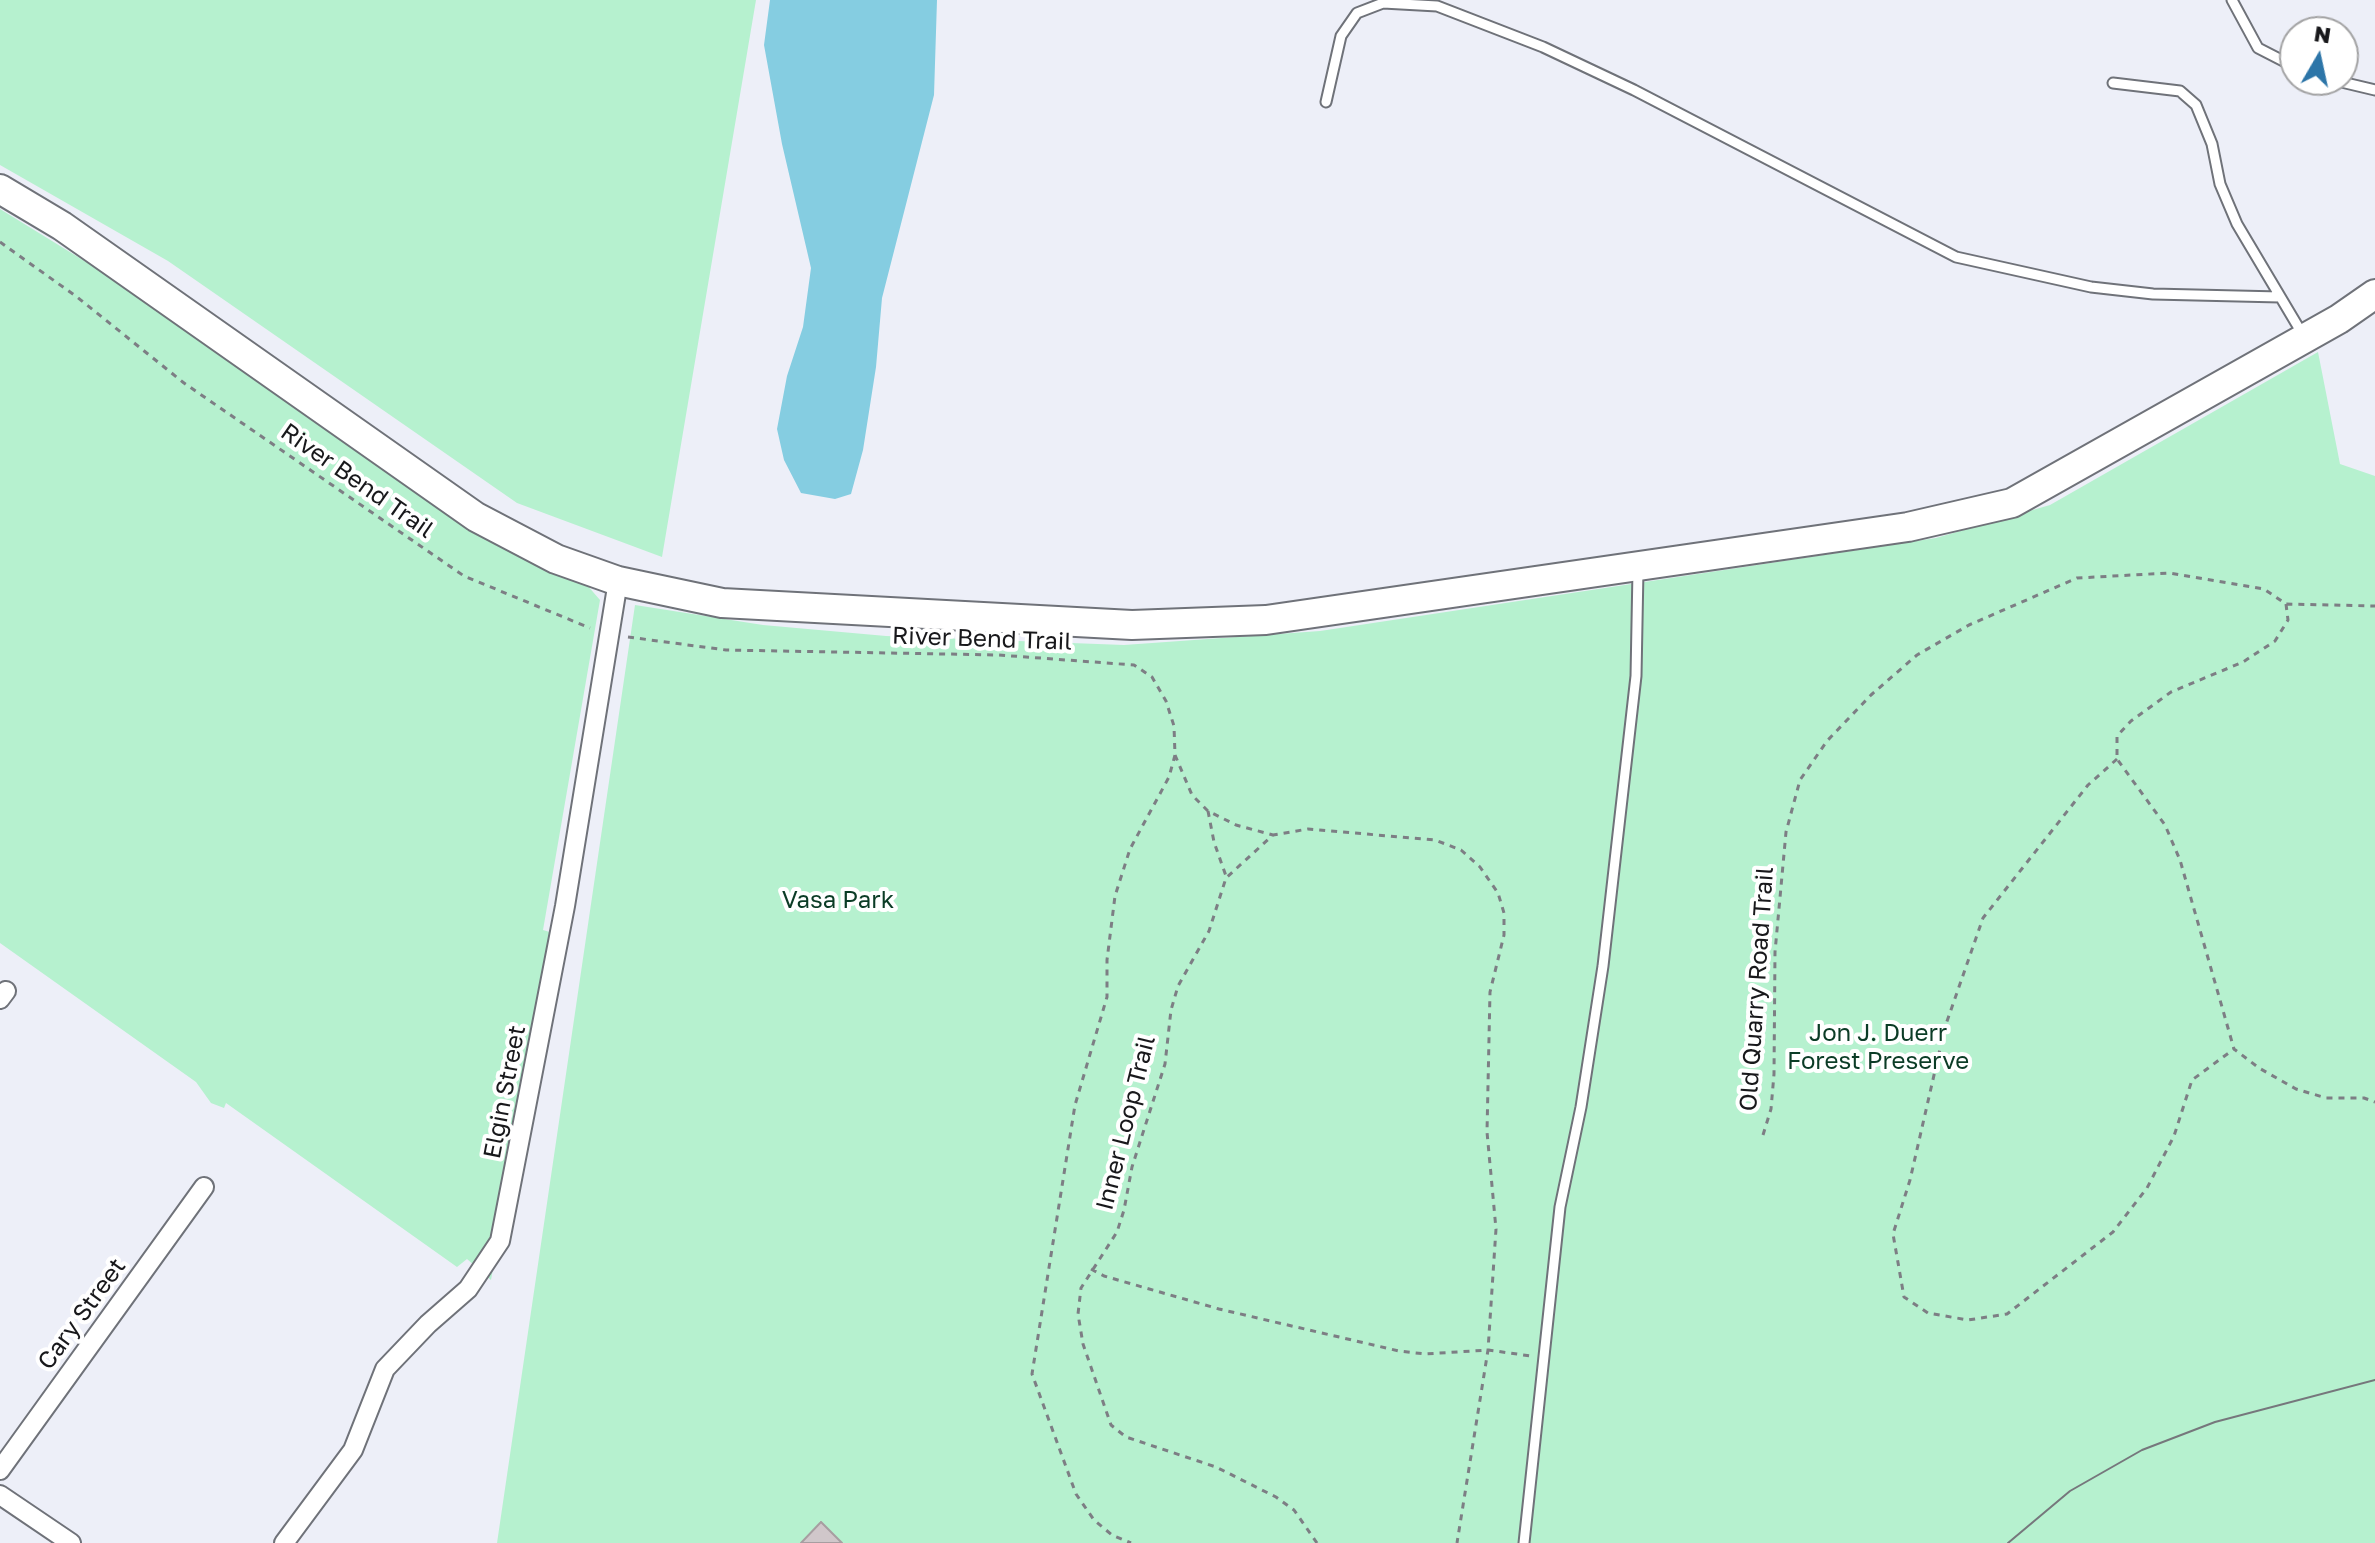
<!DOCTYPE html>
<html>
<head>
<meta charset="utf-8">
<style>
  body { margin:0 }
  #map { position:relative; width:2375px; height:1543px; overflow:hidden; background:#edeff8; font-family:"Golos Text",sans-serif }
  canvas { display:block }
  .north { position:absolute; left:2279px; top:16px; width:80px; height:80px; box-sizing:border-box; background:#fff; border:2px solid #a3a3a4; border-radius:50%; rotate:9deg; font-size:22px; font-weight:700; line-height:32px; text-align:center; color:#18181b }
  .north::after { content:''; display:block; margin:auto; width:28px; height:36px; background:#2c75a8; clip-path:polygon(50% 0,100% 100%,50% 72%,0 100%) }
</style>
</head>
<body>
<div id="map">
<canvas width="2375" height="1543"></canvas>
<div class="north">N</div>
</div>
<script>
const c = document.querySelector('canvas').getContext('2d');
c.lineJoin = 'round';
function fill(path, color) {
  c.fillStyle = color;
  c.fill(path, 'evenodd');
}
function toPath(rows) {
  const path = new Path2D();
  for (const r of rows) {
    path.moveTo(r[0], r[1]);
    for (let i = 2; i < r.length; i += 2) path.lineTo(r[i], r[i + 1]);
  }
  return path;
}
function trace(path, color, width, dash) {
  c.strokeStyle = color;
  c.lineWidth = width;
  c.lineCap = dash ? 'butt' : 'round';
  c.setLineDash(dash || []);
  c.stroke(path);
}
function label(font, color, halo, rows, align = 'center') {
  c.font = font + ' "Golos Text",sans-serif';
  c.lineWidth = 8;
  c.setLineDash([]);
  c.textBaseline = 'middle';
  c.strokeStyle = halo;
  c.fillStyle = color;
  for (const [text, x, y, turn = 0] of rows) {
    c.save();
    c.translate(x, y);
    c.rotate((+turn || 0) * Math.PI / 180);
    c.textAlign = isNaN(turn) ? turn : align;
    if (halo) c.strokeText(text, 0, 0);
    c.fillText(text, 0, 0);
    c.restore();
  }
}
const green = toPath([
  [0,0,756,0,662,557,517,503,168,261,0,165],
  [0,209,104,273,354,446,587,585,600,600,543,930,553,933,491,1280,467,1259,457,1267,226,1103,224,1108,211,1103,196,1082,0,943],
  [2318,352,2340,464,2375,476,2375,1543,497,1543,635,605,763,625,886,636,1124,645,1320,631,1936,538,2050,505]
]);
const water = toPath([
  [770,0,937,0,934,95,882,298,876,367,863,450,851,494,835,499,801,493,784,460,777,429,787,376,803,327,811,268,782,144,764,45]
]);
const building = toPath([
  [821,1522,842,1543,801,1543,821,1522]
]);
const path = toPath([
  [0,242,77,297,184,383,464,576,590,628],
  [2286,604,2288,620,2275,641,2243,662,2171,692,2131,721,2117,736,2117,759,2165,825,2180,860,2234,1049,2259,1068,2296,1089,2326,1098,2364,1098,2375,1102],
  [628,637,726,650,999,655,1134,665,1152,677,1166,701,1174,726,1175,755,1169,777,1130,849,1115,896,1107,960,1107,997,1075,1105,1032,1374,1076,1494,1094,1520,1112,1535,1131,1543],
  [1175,755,1192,795,1208,811,1236,825,1273,835],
  [2117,759,2088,785,1983,918,1945,1027,1910,1180,1893,1234,1904,1297,1928,1313,1968,1320,2007,1314,2113,1232,2147,1188,2174,1136,2192,1080,2234,1049],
  [1208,811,1214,842,1226,876],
  [1763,1135,1771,1109,1774,1074,1775,952,1786,832,1800,780,1827,741,1871,695,1917,655,1969,625,2077,578,2169,573,2264,589,2286,604,2375,606],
  [1091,1269,1104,1276,1219,1309,1399,1351,1425,1354,1488,1350,1531,1356],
  [1317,1543,1294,1510,1276,1497,1216,1467,1126,1437,1111,1425,1083,1344,1078,1314,1081,1288,1117,1232,1124,1210,1132,1167,1165,1064,1171,1010,1178,986,1209,931,1226,878,1273,835,1308,829,1435,840,1461,850,1480,867,1498,893,1504,913,1504,935,1490,992,1487,1132,1496,1229,1488,1350,1457,1543]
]);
const lane = toPath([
  [2232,0,2258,48,2295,67],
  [2333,80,2375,90],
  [2113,83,2180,91,2196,105,2212,144,2220,184,2237,224,2303,335],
  [1326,102,1341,36,1357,13,1383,3,1437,6,1543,47,1634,90,1956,257,2091,287,2153,294,2280,297],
  [1524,1543,1560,1207,1581,1107,1603,966,1636,676,1638,570]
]);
const street = toPath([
  [0,999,6,991],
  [0,1470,204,1187],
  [0,1495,71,1543],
  [284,1543,353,1450,385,1369,428,1324,468,1289,500,1241,565,906,618,581]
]);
const primary = toPath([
  [0,189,62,226,476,517,556,559,618,581,722,603,1132,625,1266,620,1908,527,2012,503,2339,319,2375,294]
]);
const tram = toPath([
  [2008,1543,2070,1491,2142,1450,2215,1422,2375,1380]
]);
const streetNames = [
  ["River Bend Trail",357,481,35],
  ["River Bend Trail",982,639,2],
  ["Old Quarry Road Trail",1757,989,-86],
  ["Elgin Street",505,1092,-79],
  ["Inner Loop Trail",1126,1123,-76],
  ["Cary Street",82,1314,-54]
];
const parkNames = [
  ["Vasa Park",838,900],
  ["Jon J. Duerr",1878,1033],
  ["Forest Preserve",1878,1061]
];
fill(green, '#b6f1cf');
fill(water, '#85cde1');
fill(building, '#d0c7ca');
trace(building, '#a79ea1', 2);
trace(lane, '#6f7279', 13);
trace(street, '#6f7279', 22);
trace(primary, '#6f7279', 32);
trace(path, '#7d7e84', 3, [6, 6]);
trace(lane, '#fff', 9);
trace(street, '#fff', 18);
trace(primary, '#fff', 28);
trace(tram, '#76777c', 2);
label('24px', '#18181b', '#fff', streetNames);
label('24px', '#0b3c26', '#fff', parkNames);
</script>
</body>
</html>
